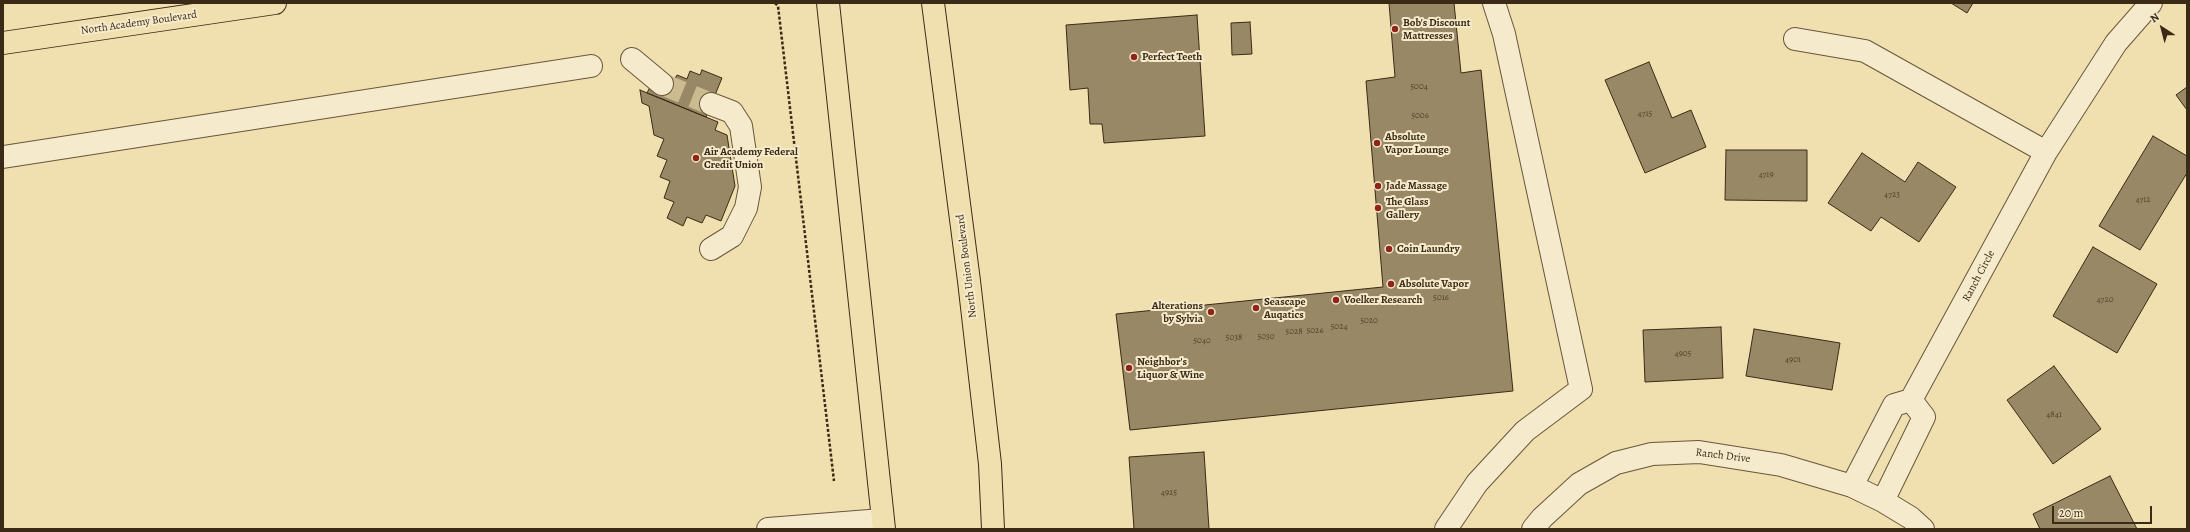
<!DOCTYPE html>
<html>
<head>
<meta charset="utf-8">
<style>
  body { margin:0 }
  #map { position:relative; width:2190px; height:532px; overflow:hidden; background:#f0dfaf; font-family:Alegreya,serif }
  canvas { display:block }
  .frame { position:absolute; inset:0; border:4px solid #3b2a15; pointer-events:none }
  .north { position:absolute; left:2142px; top:8px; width:40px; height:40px; -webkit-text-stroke:3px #f5eacb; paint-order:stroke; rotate:324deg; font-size:11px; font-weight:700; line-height:16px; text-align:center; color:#3b2a15 }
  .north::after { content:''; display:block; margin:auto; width:14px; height:18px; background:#3b2a15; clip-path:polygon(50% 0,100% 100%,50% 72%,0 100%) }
  .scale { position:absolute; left:2052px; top:506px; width:100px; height:18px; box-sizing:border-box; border:2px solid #3b2a15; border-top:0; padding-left:5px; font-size:12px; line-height:14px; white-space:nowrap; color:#3b2a15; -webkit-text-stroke:3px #f5eacb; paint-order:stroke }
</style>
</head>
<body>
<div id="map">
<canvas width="2190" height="532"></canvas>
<div class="frame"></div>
<div class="north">N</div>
<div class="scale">20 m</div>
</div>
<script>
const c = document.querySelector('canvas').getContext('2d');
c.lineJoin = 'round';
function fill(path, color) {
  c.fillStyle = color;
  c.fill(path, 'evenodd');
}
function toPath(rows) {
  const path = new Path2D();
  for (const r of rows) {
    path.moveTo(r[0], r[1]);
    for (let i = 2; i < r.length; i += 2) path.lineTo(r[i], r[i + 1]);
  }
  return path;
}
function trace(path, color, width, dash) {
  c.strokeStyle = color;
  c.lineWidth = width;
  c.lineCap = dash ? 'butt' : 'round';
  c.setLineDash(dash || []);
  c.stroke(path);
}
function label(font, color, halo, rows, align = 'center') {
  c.font = font + ' Alegreya,serif';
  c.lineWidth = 4;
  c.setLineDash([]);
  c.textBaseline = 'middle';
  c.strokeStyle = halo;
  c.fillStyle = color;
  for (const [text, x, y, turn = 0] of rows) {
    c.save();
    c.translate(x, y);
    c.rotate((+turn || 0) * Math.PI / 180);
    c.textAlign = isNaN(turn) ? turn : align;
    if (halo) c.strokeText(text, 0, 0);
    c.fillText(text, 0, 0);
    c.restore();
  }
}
const building = toPath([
  [1389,3,1454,3,1461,73,1481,70,1513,391,1130,430,1116,314,1383,287,1366,81,1395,77,1389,3],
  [1951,3,1973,3,1967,13,1951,3],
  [1197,15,1205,136,1104,143,1102,124,1090,124,1088,88,1070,90,1066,25,1197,15],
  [1250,22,1252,54,1232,55,1231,23,1250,22],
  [1649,62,1672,118,1691,110,1706,147,1645,173,1605,80,1649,62],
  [702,70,722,78,706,117,647,93,651,85,664,79,673,83,677,75,687,79,690,71,700,75,702,70],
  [2187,87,2187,110,2176,95,2187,87],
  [640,90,718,122,715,130,727,135,735,186,721,221,706,215,702,223,687,217,683,226,667,218,674,202,664,198,670,181,660,177,667,160,657,156,664,139,654,135,649,106,642,103,640,90],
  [2153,136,2187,156,2187,173,2140,250,2099,226,2153,136],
  [1726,150,1807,150,1807,201,1725,200,1726,150],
  [1862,153,1905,182,1918,162,1956,187,1919,242,1881,217,1871,231,1828,203,1862,153],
  [2093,247,2157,284,2117,353,2053,316,2093,247],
  [1721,327,1723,378,1645,382,1643,330,1721,327],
  [1754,329,1840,343,1832,390,1746,376,1754,329],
  [2054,366,2101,429,2053,464,2007,400,2054,366],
  [1204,452,1209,529,1134,529,1129,457,1204,452],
  [2110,476,2137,529,2040,529,2033,514,2110,476]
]);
const minorTunnel = toPath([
  [662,84,711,104]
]);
const path = toPath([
  [775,3,778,6,834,481]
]);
const minor = toPath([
  [1795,39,1865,51,2046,152],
  [632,59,662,84],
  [3,157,591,66],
  [711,249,732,236,746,208,750,187,741,126,732,112,711,104],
  [1852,486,1894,405,1911,400,2046,152,2116,43,2151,3],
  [1883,501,1924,417,1911,400],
  [768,529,882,520],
  [1446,529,1477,483,1525,431,1581,389,1504,34,1494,3],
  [1533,529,1542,518,1579,484,1616,463,1652,454,1699,452,1781,465,1852,486,1883,501,1911,518,1923,529]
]);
const major = toPath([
  [828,3,884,529],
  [933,3,969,281,990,464,993,529]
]);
const highway = toPath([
  [3,43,275,3]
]);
const markers = [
  [1395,29,4,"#8f2418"],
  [1134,57,4,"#8f2418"],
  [1377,143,4,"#8f2418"],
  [696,158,4,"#8f2418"],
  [1378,186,4,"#8f2418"],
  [1378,208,4,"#8f2418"],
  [1389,249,4,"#8f2418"],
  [1391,284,4,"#8f2418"],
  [1336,300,4,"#8f2418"],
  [1256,308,4,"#8f2418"],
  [1211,312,4,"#8f2418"],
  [1129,368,4,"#8f2418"]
];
const numberNames = [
  ["5004",1419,87],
  ["4715",1645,114],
  ["5006",1420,116],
  ["4719",1766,175],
  ["4723",1892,195],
  ["4712",2143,200],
  ["5016",1441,298],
  ["4720",2105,300],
  ["5020",1369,321],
  ["5024",1339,327],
  ["5026",1315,331],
  ["5028",1294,332],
  ["5030",1266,337],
  ["5038",1234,338],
  ["5040",1202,341],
  ["4905",1683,354],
  ["4901",1793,360],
  ["4841",2054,415],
  ["4925",1169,493]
];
const streetNames = [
  ["North Academy Boulevard",139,23,-8],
  ["North Union Boulevard",967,266,-97],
  ["Ranch Circle",1979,276,-62],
  ["Ranch Drive",1723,456,7]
];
const poiNames = [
  ["Bob's Discount",1403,23],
  ["Mattresses",1403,36],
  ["Perfect Teeth",1142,57],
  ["Absolute",1385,137],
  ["Vapor Lounge",1385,150],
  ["Air Academy Federal",704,152],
  ["Credit Union",704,165],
  ["Jade Massage",1386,186],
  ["The Glass",1386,202],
  ["Gallery",1386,215],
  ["Coin Laundry",1397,249],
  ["Absolute Vapor",1399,284],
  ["Voelker Research",1344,300],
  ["Seascape",1264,302],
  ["Auqatics",1264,315],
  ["Alterations",1203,306,"right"],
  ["by Sylvia",1203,319,"right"],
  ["Neighbor's",1137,362],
  ["Liquor & Wine",1137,375]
];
fill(building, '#998865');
trace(building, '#3b2a15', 1);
trace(minorTunnel, '#ccbb90', 22, [22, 11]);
trace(minor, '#68573c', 24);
trace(major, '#3b2a15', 24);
trace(highway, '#3b2a15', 24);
trace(path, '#3b2a15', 2.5, [3, 2]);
trace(minor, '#f5eacb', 22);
trace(major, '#f0dfaf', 22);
trace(highway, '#f0dfaf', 22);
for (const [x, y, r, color] of markers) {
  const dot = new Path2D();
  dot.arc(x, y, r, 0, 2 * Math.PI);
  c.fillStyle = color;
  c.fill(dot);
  trace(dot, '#f5eacb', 1.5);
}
label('9px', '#524229', null, numberNames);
label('11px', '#3b2a15', '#f5eacb', streetNames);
label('bold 11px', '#3b2a15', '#f5eacb', poiNames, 'left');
</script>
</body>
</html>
